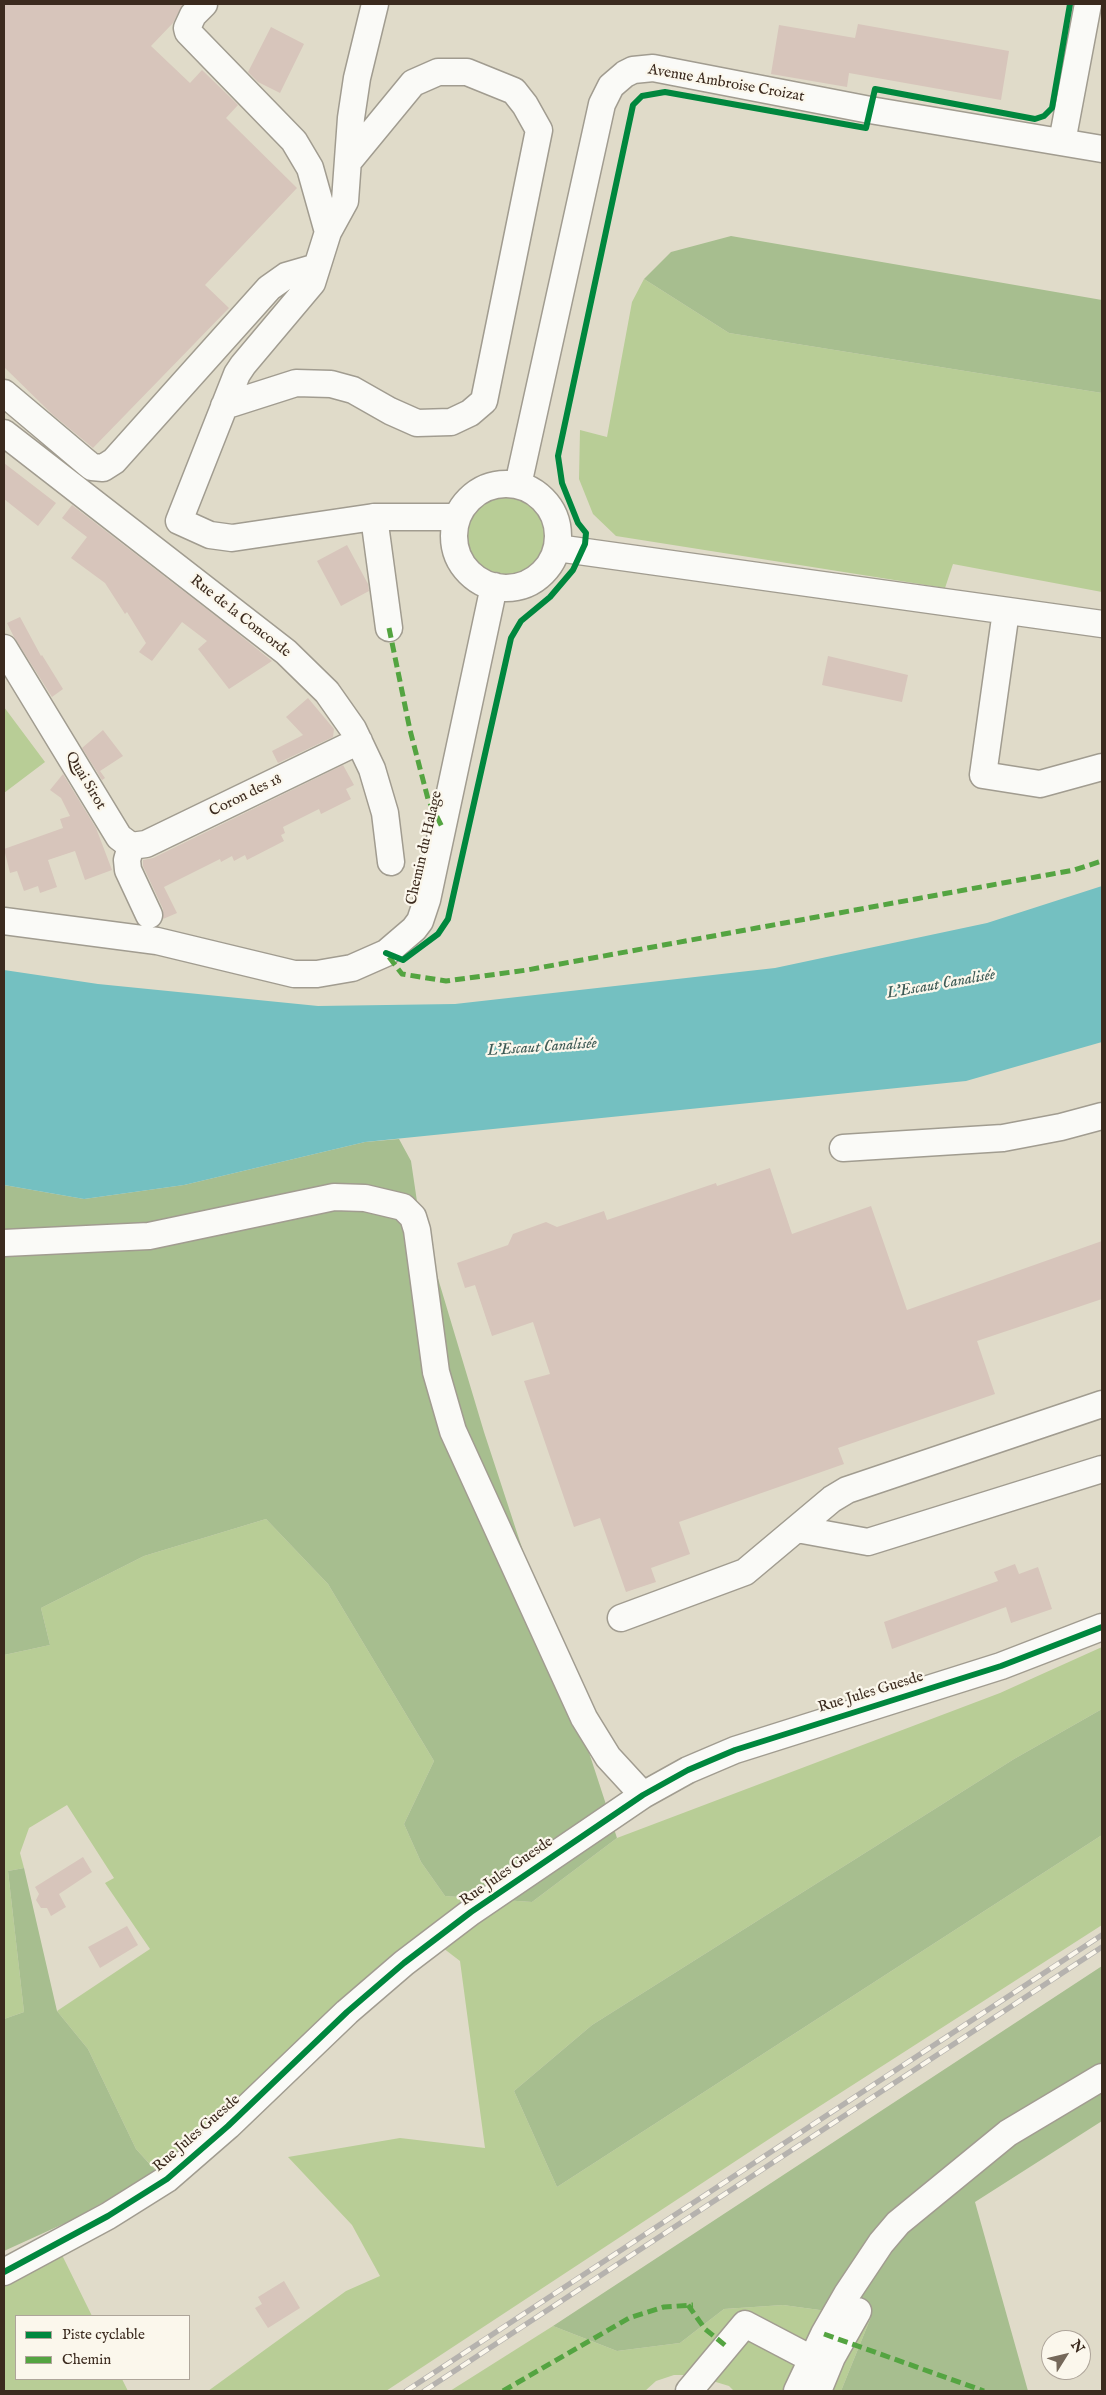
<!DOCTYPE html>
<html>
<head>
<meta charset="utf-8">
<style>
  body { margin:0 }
  #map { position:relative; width:1106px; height:2395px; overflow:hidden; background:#e0dbc9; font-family:"IM FELL English",serif }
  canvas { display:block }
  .frame { position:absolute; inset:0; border:5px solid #3b2a1e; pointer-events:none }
  .legend { position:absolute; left:15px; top:2315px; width:175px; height:65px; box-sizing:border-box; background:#fbf7ec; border:1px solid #aea59a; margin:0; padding:6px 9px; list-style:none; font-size:15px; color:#3b2a1e }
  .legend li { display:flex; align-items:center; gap:10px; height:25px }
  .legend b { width:25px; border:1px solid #aea59a }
  .north { position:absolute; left:1041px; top:2330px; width:50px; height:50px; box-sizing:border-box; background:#fbf7ec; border:1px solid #aea59a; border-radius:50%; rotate:54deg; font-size:14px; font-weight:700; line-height:20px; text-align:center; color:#3b2a1e }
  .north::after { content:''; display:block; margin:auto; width:18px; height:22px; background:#75685a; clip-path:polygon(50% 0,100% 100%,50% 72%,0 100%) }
</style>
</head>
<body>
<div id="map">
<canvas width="1106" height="2395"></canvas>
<div class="frame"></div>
<ul class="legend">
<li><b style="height:6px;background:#00873e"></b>Piste cyclable</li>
<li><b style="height:6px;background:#54a441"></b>Chemin</li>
</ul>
<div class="north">N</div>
</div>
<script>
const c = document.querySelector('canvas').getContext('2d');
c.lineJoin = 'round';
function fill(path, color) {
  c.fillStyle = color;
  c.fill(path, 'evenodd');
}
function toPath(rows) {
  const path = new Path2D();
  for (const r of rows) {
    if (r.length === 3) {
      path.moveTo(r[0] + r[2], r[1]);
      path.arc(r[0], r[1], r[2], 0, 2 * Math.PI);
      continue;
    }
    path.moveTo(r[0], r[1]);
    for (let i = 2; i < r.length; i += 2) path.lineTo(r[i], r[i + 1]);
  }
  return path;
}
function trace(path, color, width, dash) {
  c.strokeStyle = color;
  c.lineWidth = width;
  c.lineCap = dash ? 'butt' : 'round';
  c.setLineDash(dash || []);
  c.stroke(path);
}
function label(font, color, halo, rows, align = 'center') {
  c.font = font + ' "IM FELL English",serif';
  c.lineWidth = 4.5;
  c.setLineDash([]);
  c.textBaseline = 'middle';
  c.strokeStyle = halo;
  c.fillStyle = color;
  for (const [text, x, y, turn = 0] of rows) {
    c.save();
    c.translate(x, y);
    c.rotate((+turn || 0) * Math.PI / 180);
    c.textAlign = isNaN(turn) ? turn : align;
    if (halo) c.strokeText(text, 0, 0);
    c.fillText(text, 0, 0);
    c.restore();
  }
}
const green = toPath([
  [644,279,729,333,1102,393,1102,592,953,564,945,588,616,536,593,514,579,479,580,430,607,437,632,302],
  [507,537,40],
  [4,707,45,762,4,793],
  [266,1519,328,1584,434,1761,404,1824,421,1862,445,1896,532,1902,617,1838,1000,1693,1102,1647,1102,1709,1014,1759,592,2025,514,2091,557,2187,1102,1835,1102,1925,795,2122,386,2391,208,2391,346,2291,380,2276,352,2225,288,2157,400,2138,485,2148,460,1961,443,1948,395,1985,173,2189,136,2149,88,2049,57,2011,150,1949,105,1883,114,1878,67,1805,29,1828,20,1853,24,1868,8,1871,24,2012,4,2019,4,1655,50,1645,41,1608,144,1556],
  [62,2255,92,2316,16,2316,16,2379,122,2379,128,2391,4,2391,4,2286],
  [783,2305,871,2317,841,2391,734,2391,729,2386,693,2375,674,2375,656,2381,645,2391,450,2391,553,2326,617,2351,680,2343,724,2309]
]);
const forest = toPath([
  [731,236,1102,300,1102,393,729,333,644,279,671,252],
  [399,1139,411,1161,419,1215,484,1432,617,1838,532,1902,445,1896,421,1862,404,1824,434,1761,328,1584,266,1519,144,1556,41,1608,50,1645,4,1655,4,1185,84,1199,184,1185,365,1142],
  [1102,1709,1102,1835,557,2187,514,2091,592,2025,1014,1759],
  [24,1868,57,2011,88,2049,136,2149,157,2172,72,2220,4,2251,4,2019,24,2012,8,1871],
  [1102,1966,1102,2121,975,2202,1028,2391,841,2391,871,2317,783,2305,724,2309,680,2343,617,2351,553,2326]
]);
const water = toPath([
  [1102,886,1102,1042,966,1081,365,1142,184,1185,84,1199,4,1185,4,970,98,984,318,1006,455,1004,775,968,987,923]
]);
const building = toPath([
  [4,4,183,4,173,23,151,46,190,83,202,70,230,97,238,105,226,118,297,188,205,285,229,308,93,448,53,415,4,367],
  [858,24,1009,51,1001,100,849,73,847,87,771,74,779,25,855,38],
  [271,27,304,44,280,93,258,82,248,72],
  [4,463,56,503,38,526,4,499],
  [72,505,221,620,272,661,229,689,198,649,207,641,182,622,152,661,139,652,146,643,127,612,125,614,105,583,71,558,87,537,62,518],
  [347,545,368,584,369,591,341,606,317,561],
  [20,617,41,656,42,655,63,689,52,697,14,637,7,623],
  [828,656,908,675,902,702,822,685],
  [308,698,334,729,333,737,278,763,272,751,303,735,286,717],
  [103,730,123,756,100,771,105,778,102,780,82,748],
  [343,765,354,785,346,789,351,799,321,814,319,809,283,827,285,833,281,835,284,841,247,860,245,855,234,861,232,856,221,862,220,859,164,887,177,913,163,919,163,909,143,866,143,860,153,858],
  [63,774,96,828,112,870,85,880,75,851,48,860,57,887,40,893,38,886,24,891,17,871,10,873,4,849,63,828,60,819,70,816,61,798,50,790],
  [770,1168,792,1234,871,1206,907,1310,1102,1241,1102,1299,977,1341,995,1394,838,1448,844,1464,679,1522,690,1554,651,1568,656,1582,626,1592,600,1518,574,1527,524,1381,550,1374,533,1322,492,1336,475,1285,465,1288,457,1263,508,1245,513,1234,546,1222,557,1227,604,1211,607,1220,716,1183,717,1186],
  [1015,1564,1019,1574,1038,1567,1052,1609,1011,1623,1006,1607,892,1649,884,1622,998,1581,994,1572],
  [83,1857,92,1872,59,1894,66,1907,51,1916,47,1908,41,1908,36,1900,39,1894,35,1887],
  [127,1926,138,1945,100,1968,88,1947],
  [284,2281,300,2308,268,2328,255,2308,262,2304,258,2297]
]);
const minor = toPath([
  [204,4,193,15,187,28,188,32,294,141,310,168,328,232],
  [375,4,357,78,351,118,345,201,328,232,312,283,243,365,237,374,179,521,210,535,232,538,374,517,457,517],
  [1062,142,1088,4],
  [4,393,87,463,92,467,103,468,114,461,269,288,286,276,317,267],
  [224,406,296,383,331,384,353,390,390,411,417,423,451,422,470,413,484,401,539,130,525,105,514,91,467,72,438,72,413,83,348,162],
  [4,433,286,652,327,692,353,729,372,769,385,813,391,862],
  [506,536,52],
  [518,485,602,104,611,86,625,74,633,70,653,68,870,110,1102,149],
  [374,517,389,628],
  [557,548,1102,624],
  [1006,611,983,775,1040,784,1102,767],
  [4,648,119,837,131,846,127,860,128,870,149,915],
  [131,846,146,844,359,741],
  [4,921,157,941,294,974,317,974,352,968,386,953,414,929,420,921,427,900,494,586],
  [843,1148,1003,1138,1061,1127,1102,1116],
  [4,1243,149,1236,334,1197,365,1198,403,1207,413,1217,417,1230,436,1372,453,1431,584,1718,608,1757,643,1795],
  [797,1529,868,1542,1102,1469],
  [621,1618,745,1572,832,1499,847,1490,1102,1404],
  [4,2272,108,2216,167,2179,228,2126,347,2012,404,1963,471,1912,643,1795,688,1770,735,1750,1001,1666,1102,1627],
  [689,2391,745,2324,827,2367],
  [797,2391,824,2334,847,2294,881,2243,898,2223,1008,2133,1102,2077],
  [818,2391,832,2357,858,2311]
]);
const rail = toPath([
  [406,2391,1102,1935],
  [424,2391,1102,1947]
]);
const quiet = toPath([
  [389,628,410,730,428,799,443,829],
  [389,957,402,974,446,981,527,970,1074,870,1102,861],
  [688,2305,705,2329,726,2346],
  [824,2334,984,2391],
  [503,2391,629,2318,664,2307,693,2305]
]);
const cycleway = toPath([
  [386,953,403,960,438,934,448,919,511,638,521,621,550,597,573,570,585,544,586,533,578,523,562,483,558,456,633,105,642,96,665,92,866,128,875,89,1035,119,1044,116,1052,108,1070,4],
  [4,2272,108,2216,167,2179,228,2126,347,2012,404,1963,471,1912,643,1795,688,1770,735,1750,1001,1666,1102,1627]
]);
const streetNames = [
  ["Avenue Ambroise Croizat",726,84,10],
  ["Rue de la Concorde",240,617,38],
  ["Quai Sirot",85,781,59],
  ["Coron des 18",246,796,-26],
  ["Chemin du Halage",425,848,-77],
  ["Rue Jules Guesde",871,1693,-17],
  ["Rue Jules Guesde",507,1872,-35],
  ["Rue Jules Guesde",197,2134,-41]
];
const waterNames = [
  ["L'Escaut Canalisée",941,985,-10],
  ["L'Escaut Canalisée",542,1048,-4]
];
fill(green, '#b8cd96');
fill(forest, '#a7be8f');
fill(water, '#74c0c1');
fill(building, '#d7c5bb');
trace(minor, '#a19c90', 29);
trace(minor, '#fafaf7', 26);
trace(rail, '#b5b2ae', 5.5);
trace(rail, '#fbf7ec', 4, [11]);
trace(quiet, '#54a441', 5, [10, 5]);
trace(cycleway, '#00873e', 6);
label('15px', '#3b2a1e', '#fbf7ec', streetNames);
label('italic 16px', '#3e5b56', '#fbf7ec', waterNames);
</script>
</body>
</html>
